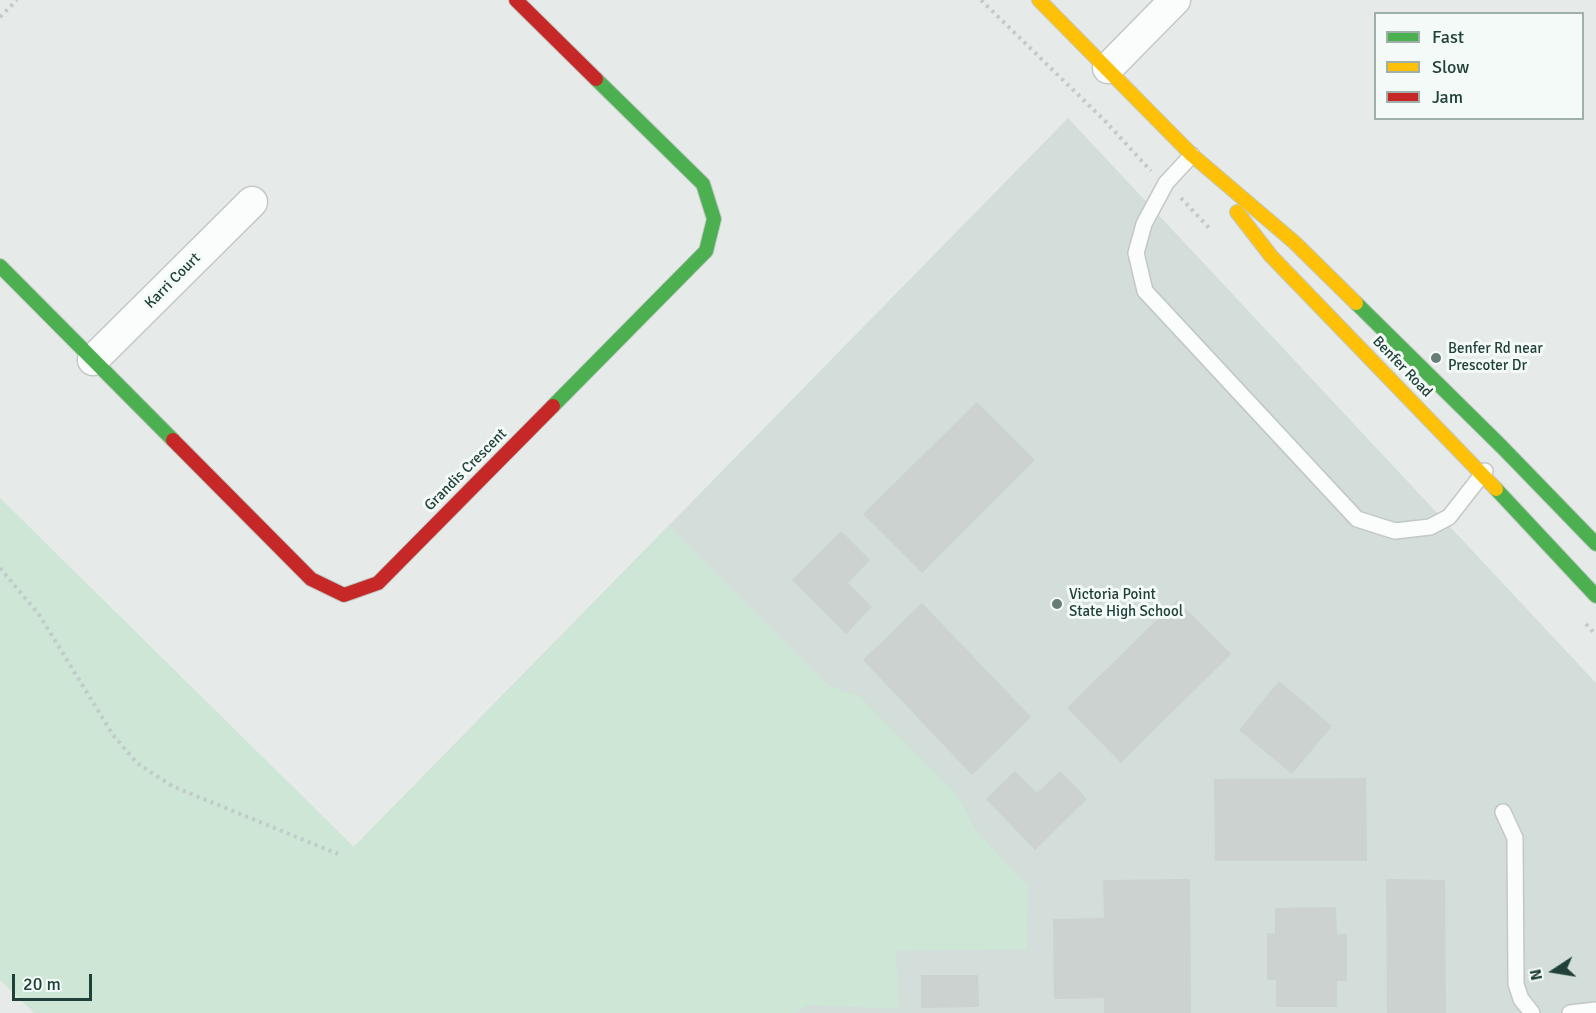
<!DOCTYPE html>
<html>
<head>
<meta charset="utf-8">
<style>
  body { margin:0 }
  #map { position:relative; width:1596px; height:1013px; overflow:hidden; background:#e6ebe9; font-family:Signika,sans-serif }
  canvas { display:block }
  .legend { position:absolute; left:1374px; top:12px; width:210px; height:108px; box-sizing:border-box; background:#f4faf7; border:2px solid #9fb0ab; margin:0; padding:8px 10px; list-style:none; font-size:18px; color:#204139 }
  .legend li { display:flex; align-items:center; gap:12px; height:30px }
  .legend b { width:30px; border:2px solid #9fb0ab }
  .north { position:absolute; left:1524px; top:941px; width:60px; height:60px; -webkit-text-stroke:4px #f4faf7; paint-order:stroke; rotate:258deg; font-size:16px; font-weight:700; line-height:24px; text-align:center; color:#204139 }
  .north::after { content:''; display:block; margin:auto; width:21px; height:27px; background:#204139; clip-path:polygon(50% 0,100% 100%,50% 72%,0 100%) }
  .scale { position:absolute; left:12px; top:974px; width:80px; height:27px; box-sizing:border-box; border:3px solid #204139; border-top:0; padding-left:8px; font-size:18px; line-height:21px; white-space:nowrap; color:#204139; -webkit-text-stroke:4px #f4faf7; paint-order:stroke }
</style>
</head>
<body>
<div id="map">
<canvas width="1596" height="1013"></canvas>
<ul class="legend">
<li><b style="height:8px;background:#4caf50"></b>Fast</li>
<li><b style="height:8px;background:#ffc107"></b>Slow</li>
<li><b style="height:8px;background:#c62828"></b>Jam</li>
</ul>
<div class="north">N</div>
<div class="scale">20 m</div>
</div>
<script>
const c = document.querySelector('canvas').getContext('2d');
c.lineJoin = 'round';
function fill(path, color) {
  c.fillStyle = color;
  c.fill(path, 'evenodd');
}
function toPath(rows) {
  const path = new Path2D();
  for (const r of rows) {
    path.moveTo(r[0], r[1]);
    for (let i = 2; i < r.length; i += 2) path.lineTo(r[i], r[i + 1]);
  }
  return path;
}
function trace(path, color, width, dash) {
  c.strokeStyle = color;
  c.lineWidth = width;
  c.lineCap = dash ? 'butt' : 'round';
  c.setLineDash(dash || []);
  c.stroke(path);
}
function label(font, color, halo, rows, align = 'center') {
  c.font = font + ' Signika,sans-serif';
  c.lineWidth = 6;
  c.setLineDash([]);
  c.textBaseline = 'middle';
  c.strokeStyle = halo;
  c.fillStyle = color;
  for (const [text, x, y, turn = 0] of rows) {
    c.save();
    c.translate(x, y);
    c.rotate((+turn || 0) * Math.PI / 180);
    c.textAlign = isNaN(turn) ? turn : align;
    if (halo) c.strokeText(text, 0, 0);
    c.fillText(text, 0, 0);
    c.restore();
  }
}
const built = toPath([
  [1068,118,1596,683,1596,1013,191,1013]
]);
const green = toPath([
  [0,498,354,847,669,526,828,685,861,697,958,796,975,829,1028,887,1027,949,896,951,899,1009,808,1005,796,1013,34,1013,0,980]
]);
const building = toPath([
  [977,402,1035,460,922,573,863,514],
  [841,531,870,560,848,583,872,607,846,634,792,580],
  [1177,600,1231,654,1121,763,1067,708],
  [922,603,1031,717,972,775,863,660],
  [1279,681,1332,726,1292,774,1239,730],
  [1015,771,1037,793,1060,771,1087,799,1035,850,986,799],
  [1366,778,1367,861,1215,861,1214,779],
  [1190,879,1191,1013,1104,1013,1104,998,1054,999,1053,919,1104,918,1103,880],
  [1386,879,1445,880,1446,1013,1387,1013],
  [1336,907,1337,934,1347,934,1347,981,1337,981,1337,1007,1276,1007,1276,980,1267,980,1267,933,1275,933,1275,908],
  [921,975,978,975,979,1007,921,1008]
]);
const path = toPath([
  [981,0,1106,122,1151,171],
  [0,17,17,0],
  [1181,198,1211,230],
  [0,568,40,616,113,735,137,763,172,786,338,854],
  [1586,624,1596,635]
]);
const lane = toPath([
  [1192,155,1166,183,1144,224,1136,253,1145,291,1357,519,1395,531,1430,527,1449,517,1485,471],
  [1503,812,1515,838,1516,984,1521,999,1532,1013],
  [1570,1013,1596,1010]
]);
const street = toPath([
  [1108,68,1175,0],
  [93,360,252,202]
]);
const fast = toPath([
  [0,266,173,440],
  [1356,303,1502,447,1596,544],
  [553,406,706,251,714,219,703,184,596,79],
  [1496,489,1596,596]
]);
const slow = toPath([
  [1039,0,1192,155,1294,242,1356,303],
  [1237,212,1271,256,1496,489]
]);
const jam = toPath([
  [516,0,596,79],
  [173,440,311,579,344,595,378,583,553,406]
]);
const markers = [
  [1436,358,6,"#657c77"],
  [1057,604,6,"#657c77"]
];
const streetNames = [
  ["Karri Court",173,281,-45],
  ["Benfer Road",1402,367,46],
  ["Grandis Crescent",466,470,-45]
];
const poiNames = [
  ["Benfer Rd near",1448,349],
  ["Prescoter Dr",1448,366],
  ["Victoria Point",1069,595],
  ["State High School",1069,612]
];
fill(built, '#d3ddd9');
fill(green, '#cde6d5');
fill(building, '#ccd2d0');
trace(lane, '#c3c8c6', 18);
trace(street, '#c3c8c6', 33);
trace(fast, '#c1c9c6', 16);
trace(slow, '#c1c9c6', 16);
trace(jam, '#c1c9c6', 16);
trace(path, '#c1cbc9', 4, [3, 4.5]);
trace(lane, '#fbfcfc', 15);
trace(street, '#fbfcfc', 30);
trace(fast, '#4caf50', 14);
trace(slow, '#ffc107', 14);
trace(jam, '#c62828', 14);
for (const [x, y, r, color] of markers) {
  const dot = new Path2D();
  dot.arc(x, y, r, 0, 2 * Math.PI);
  c.fillStyle = color;
  c.fill(dot);
  trace(dot, '#f4faf7', 2);
}
label('15px', '#204139', '#f4faf7', streetNames);
label('15px', '#204139', '#f4faf7', poiNames, 'left');
</script>
</body>
</html>
